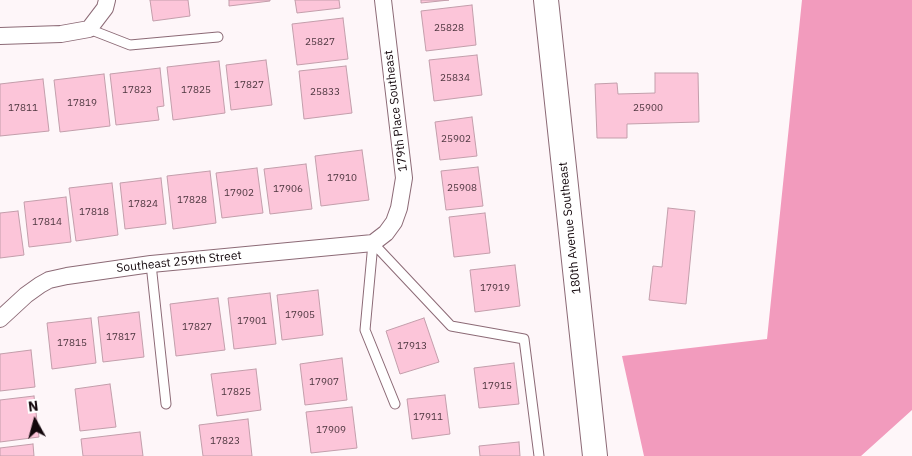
<!DOCTYPE html>
<html>
<head>
<meta charset="utf-8">
<style>
  body { margin:0 }
  #map { position:relative; width:912px; height:456px; overflow:hidden; background:#fef6f9; font-family:"IBM Plex Sans",sans-serif }
  canvas { display:block }
  .north { position:absolute; left:10px; top:396px; width:50px; height:50px; -webkit-text-stroke:4px #fff; paint-order:stroke; rotate:353deg; font-size:14px; font-weight:700; line-height:20px; text-align:center; color:#13070c }
  .north::after { content:''; display:block; margin:auto; width:18px; height:22px; background:#13070c; clip-path:polygon(50% 0,100% 100%,50% 72%,0 100%) }
</style>
</head>
<body>
<div id="map">
<canvas width="912" height="456"></canvas>
<div class="north">N</div>
</div>
<script>
const c = document.querySelector('canvas').getContext('2d');
c.lineJoin = 'round';
function fill(path, color) {
  c.fillStyle = color;
  c.fill(path, 'evenodd');
}
function toPath(rows) {
  const path = new Path2D();
  for (const r of rows) {
    path.moveTo(r[0], r[1]);
    for (let i = 2; i < r.length; i += 2) path.lineTo(r[i], r[i + 1]);
  }
  return path;
}
function trace(path, color, width, dash) {
  c.strokeStyle = color;
  c.lineWidth = width;
  c.lineCap = dash ? 'butt' : 'round';
  c.setLineDash(dash || []);
  c.stroke(path);
}
function label(font, color, halo, rows, align = 'center') {
  c.font = font + ' "IBM Plex Sans",sans-serif';
  c.lineWidth = 5;
  c.setLineDash([]);
  c.textBaseline = 'middle';
  c.strokeStyle = halo;
  c.fillStyle = color;
  for (const [text, x, y, turn = 0] of rows) {
    c.save();
    c.translate(x, y);
    c.rotate((+turn || 0) * Math.PI / 180);
    c.textAlign = isNaN(turn) ? turn : align;
    if (halo) c.strokeText(text, 0, 0);
    c.fillText(text, 0, 0);
    c.restore();
  }
}
const forest = toPath([
  [802,0,912,0,912,410,861,456,644,456,622,356,767,339]
]);
const building = toPath([
  [150,0,188,0,190,16,153,21,150,0],
  [229,0,270,0,270,1,229,6,229,0],
  [295,0,339,0,340,8,297,13,295,0],
  [421,0,449,0,421,3,421,0],
  [472,5,476,45,426,51,421,11,472,5],
  [343,18,348,59,297,65,292,24,343,18],
  [477,55,482,95,434,101,429,60,477,55],
  [266,60,272,105,231,110,226,65,266,60],
  [219,61,225,113,173,120,167,67,219,61],
  [346,66,352,113,304,119,299,71,346,66],
  [160,68,164,106,157,107,159,120,116,125,110,74,160,68],
  [655,73,698,73,699,122,627,124,627,138,597,138,595,84,617,83,618,94,655,93,655,73],
  [104,74,110,126,60,132,54,80,104,74],
  [43,79,49,131,0,136,0,84,43,79],
  [472,117,477,156,440,160,435,122,472,117],
  [362,150,369,200,321,206,315,156,362,150],
  [306,164,312,209,270,214,264,169,306,164],
  [478,167,483,206,446,210,441,171,478,167],
  [257,168,263,213,222,218,216,173,257,168],
  [210,171,216,223,173,229,167,176,210,171],
  [161,178,166,224,125,229,120,183,161,178],
  [112,183,118,235,76,241,69,188,112,183],
  [66,197,71,242,29,247,24,202,66,197],
  [668,208,695,211,686,304,649,300,653,266,662,267,668,208],
  [18,211,24,255,0,258,0,213,18,211],
  [485,213,490,253,454,257,449,217,485,213],
  [515,265,520,306,475,312,470,270,515,265],
  [318,290,323,335,282,340,277,295,318,290],
  [270,293,276,344,234,349,228,298,270,293],
  [218,298,225,350,176,356,170,304,218,298],
  [139,312,144,357,103,362,98,317,139,312],
  [91,318,96,363,52,369,47,323,91,318],
  [424,318,439,362,400,374,386,331,424,318],
  [31,350,35,387,0,391,0,354,31,350],
  [342,358,347,400,305,405,300,364,342,358],
  [514,363,519,404,479,408,474,368,514,363],
  [256,369,261,410,217,416,211,374,256,369],
  [110,384,116,427,80,431,75,389,110,384],
  [445,395,450,434,412,439,407,399,445,395],
  [34,396,39,437,0,442,0,400,34,396],
  [352,407,357,448,311,453,306,412,352,407],
  [248,419,252,456,203,456,199,425,248,419],
  [140,432,143,456,83,456,81,439,140,432],
  [519,442,520,456,480,456,479,446,519,442],
  [33,444,34,456,0,456,0,448,33,444]
]);
const lane = toPath([
  [89,29,130,45,218,37],
  [373,243,451,326,524,339,539,456],
  [373,243,365,330,395,404],
  [151,264,166,404]
]);
const street = toPath([
  [0,36,61,34,89,29,105,8,107,0],
  [0,319,26,295,40,285,49,280,67,276,151,264,373,243,386,233,394,222,399,208,404,178,383,0]
]);
const secondary = toPath([
  [546,0,595,456]
]);
const numberNames = [
  ["25828",449,28],
  ["25827",320,42],
  ["25834",455,78],
  ["17827",249,85],
  ["17823",137,90],
  ["17825",196,90],
  ["25833",325,92],
  ["17819",82,103],
  ["17811",23,108],
  ["25900",648,108],
  ["25902",456,139],
  ["17910",342,178],
  ["25908",462,188],
  ["17906",288,189],
  ["17902",239,193],
  ["17828",192,200],
  ["17824",143,204],
  ["17818",94,212],
  ["17814",47,222],
  ["17919",495,288],
  ["17905",300,315],
  ["17901",252,321],
  ["17827",197,327],
  ["17817",121,337],
  ["17815",72,343],
  ["17913",412,346],
  ["17907",324,382],
  ["17915",497,386],
  ["17825",236,392],
  ["17911",428,417],
  ["17909",331,430],
  ["17823",225,441]
];
const streetNames = [
  ["179th Place Southeast",396,111,-97],
  ["180th Avenue Southeast",570,228,-96],
  ["Southeast 259th Street",179,262,-6]
];
fill(forest, '#f29bbd');
fill(building, '#fcc5d9');
trace(building, '#c39eab', 1);
trace(lane, '#8c6a76', 11);
trace(street, '#8c6a76', 18);
trace(secondary, '#8c6a76', 26);
trace(lane, '#fff', 9);
trace(street, '#fff', 16);
trace(secondary, '#fff', 24);
label('10px', '#4d363f', null, numberNames);
label('12px', '#13070c', '#fff', streetNames);
</script>
</body>
</html>
